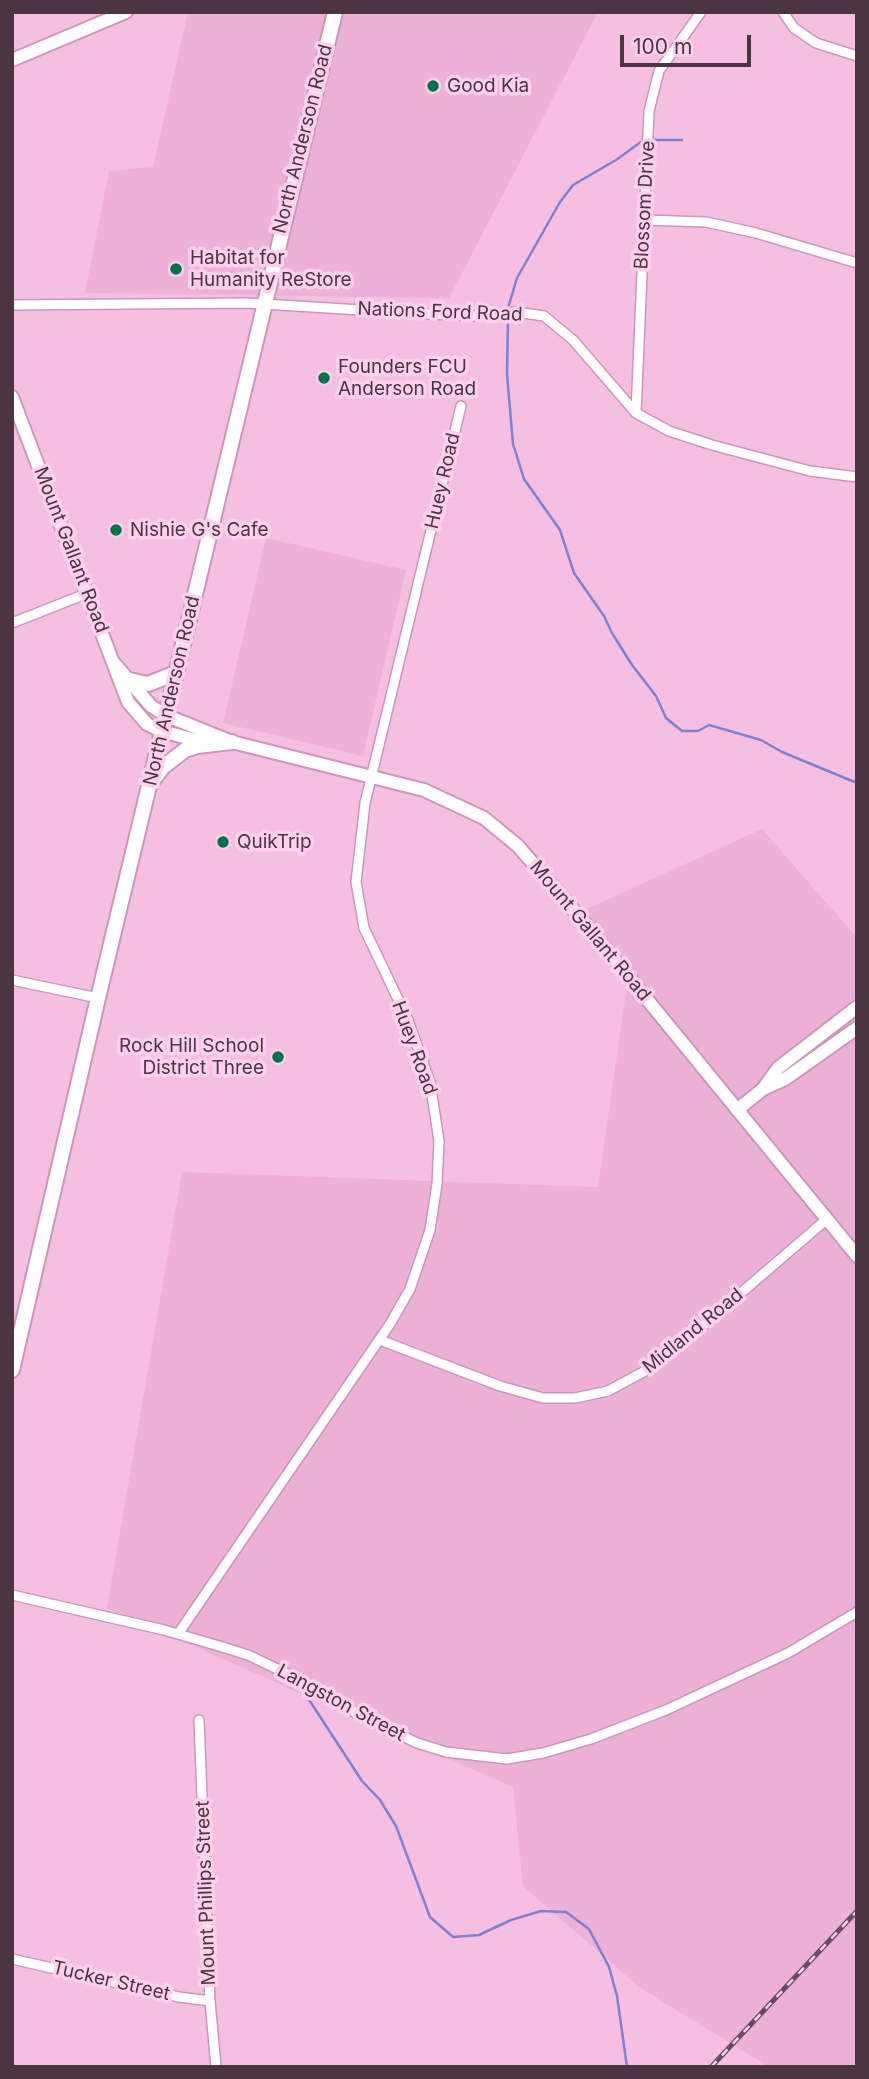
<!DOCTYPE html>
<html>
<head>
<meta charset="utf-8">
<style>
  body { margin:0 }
  #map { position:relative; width:869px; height:2079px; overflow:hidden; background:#f6bfe2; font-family:Inter,sans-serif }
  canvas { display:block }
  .frame { position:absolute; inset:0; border:14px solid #4b3543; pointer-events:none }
  .scale { position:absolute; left:620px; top:35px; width:131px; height:32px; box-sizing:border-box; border:4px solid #4b3543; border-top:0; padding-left:9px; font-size:21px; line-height:24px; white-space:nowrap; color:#4b3543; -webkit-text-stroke:5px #fdd0ec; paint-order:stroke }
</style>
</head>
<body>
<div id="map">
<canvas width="869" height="2079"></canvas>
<div class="frame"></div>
<div class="scale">100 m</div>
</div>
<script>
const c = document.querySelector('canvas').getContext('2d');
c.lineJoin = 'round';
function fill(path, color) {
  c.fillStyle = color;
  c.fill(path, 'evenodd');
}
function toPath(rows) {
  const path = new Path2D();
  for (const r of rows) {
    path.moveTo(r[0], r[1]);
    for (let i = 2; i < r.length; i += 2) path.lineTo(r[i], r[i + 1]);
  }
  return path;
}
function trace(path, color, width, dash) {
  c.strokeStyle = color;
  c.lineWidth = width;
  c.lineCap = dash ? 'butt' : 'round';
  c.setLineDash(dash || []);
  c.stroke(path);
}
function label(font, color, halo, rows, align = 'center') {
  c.font = font + ' Inter,sans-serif';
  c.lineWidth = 7;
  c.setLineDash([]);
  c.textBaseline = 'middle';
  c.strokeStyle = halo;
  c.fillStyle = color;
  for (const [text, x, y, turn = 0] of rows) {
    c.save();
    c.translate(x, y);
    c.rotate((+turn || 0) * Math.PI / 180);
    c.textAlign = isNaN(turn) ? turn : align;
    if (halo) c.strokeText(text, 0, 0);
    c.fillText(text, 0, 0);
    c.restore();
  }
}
const built = toPath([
  [188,12,598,12,449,298,85,293,109,171,153,167],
  [266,538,406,570,363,756,223,723],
  [762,829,857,938,857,2067,769,2067,639,1987,523,1886,513,1787,107,1608,182,1172,598,1187,629,971,582,911]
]);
const stream = toPath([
  [652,140,682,140],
  [508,308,517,278,560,202,573,185,616,160,641,142],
  [508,320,507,374,513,444,524,479,560,530,574,573,604,616,612,633,632,665,656,696,666,718,682,731,698,731,709,725,761,740,782,752,857,783],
  [302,1689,362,1781,380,1800,396,1826,430,1917,453,1937,479,1935,511,1920,541,1911,566,1912,589,1929,609,1967,617,1996,627,2067]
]);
const minor = toPath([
  [783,12,794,28,816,43,857,56],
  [644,220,706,222,756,233,857,263],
  [12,305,247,303,426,314,479,316,516,312,544,316,573,340,636,413,669,431,712,445,810,471,857,477],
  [636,413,649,111,659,71,701,12],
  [12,623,88,593],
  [12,980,98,998],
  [380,1340,500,1386,543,1398,575,1398,608,1391,645,1371,692,1335,827,1219],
  [12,1595,164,1630,219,1646,248,1655,292,1676,363,1717,417,1743,446,1752,507,1759,543,1753,591,1739,666,1710,788,1653,857,1612],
  [178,1634,390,1324,410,1289,430,1230,437,1184,439,1141,430,1082,408,1020,364,928,356,882,365,803,461,406],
  [199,1720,210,2001,216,2067],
  [12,1959,179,1997,210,2001]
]);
const tertiary = toPath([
  [12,60,126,12],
  [12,397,128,702,147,724,161,731,196,740,208,741],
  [114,663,151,706,165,715,232,742,424,790,484,818,518,846,587,926,857,1256],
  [763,1089,778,1068,857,1007],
  [737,1110,763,1089,785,1079,857,1028]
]);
const primary = toPath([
  [129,680,148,684,176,673],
  [153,780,163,767,185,750,197,746,232,742],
  [12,1370,98,998,335,12]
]);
const rail = toPath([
  [711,2067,857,1911]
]);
const markers = [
  [433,86,7,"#01714a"],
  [176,269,7,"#01714a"],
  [324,378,7,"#01714a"],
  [116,530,7,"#01714a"],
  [223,842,7,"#01714a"],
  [278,1057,7,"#01714a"]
];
const poiNames = [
  ["Good Kia",447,86],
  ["Habitat for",190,258],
  ["Humanity ReStore",190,280],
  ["Founders FCU",338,367],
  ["Anderson Road",338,389],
  ["Nishie G's Cafe",130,530],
  ["QuikTrip",237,842],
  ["Rock Hill School",264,1046,"right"],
  ["District Three",264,1068,"right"]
];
const streetNames = [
  ["North Anderson Road",303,139,-76],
  ["Blossom Drive",645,205,-87],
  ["Nations Ford Road",440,312,2],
  ["Huey Road",443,481,-77],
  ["Mount Gallant Road",71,550,69],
  ["North Anderson Road",172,691,-77],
  ["Mount Gallant Road",590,931,50],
  ["Huey Road",414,1048,70],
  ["Midland Road",693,1331,-39],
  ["Langston Street",341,1703,28],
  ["Mount Phillips Street",206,1893,-92],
  ["Tucker Street",111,1981,13]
];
fill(built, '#edb0d6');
trace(stream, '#7e81ce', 2.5);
trace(minor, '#cb97b8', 12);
trace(tertiary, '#cb97b8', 16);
trace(primary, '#cb97b8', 18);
trace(minor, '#fff', 9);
trace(tertiary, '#fff', 12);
trace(primary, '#fff', 14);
trace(rail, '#694d5f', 5);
trace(rail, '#fdd0ec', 2.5, [8]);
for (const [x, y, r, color] of markers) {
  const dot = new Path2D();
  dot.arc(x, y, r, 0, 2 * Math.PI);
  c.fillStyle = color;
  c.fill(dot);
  trace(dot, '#fdd0ec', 2.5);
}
label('19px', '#4b3543', '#fdd0ec', poiNames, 'left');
label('19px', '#4b3543', '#fdd0ec', streetNames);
</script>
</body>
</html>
